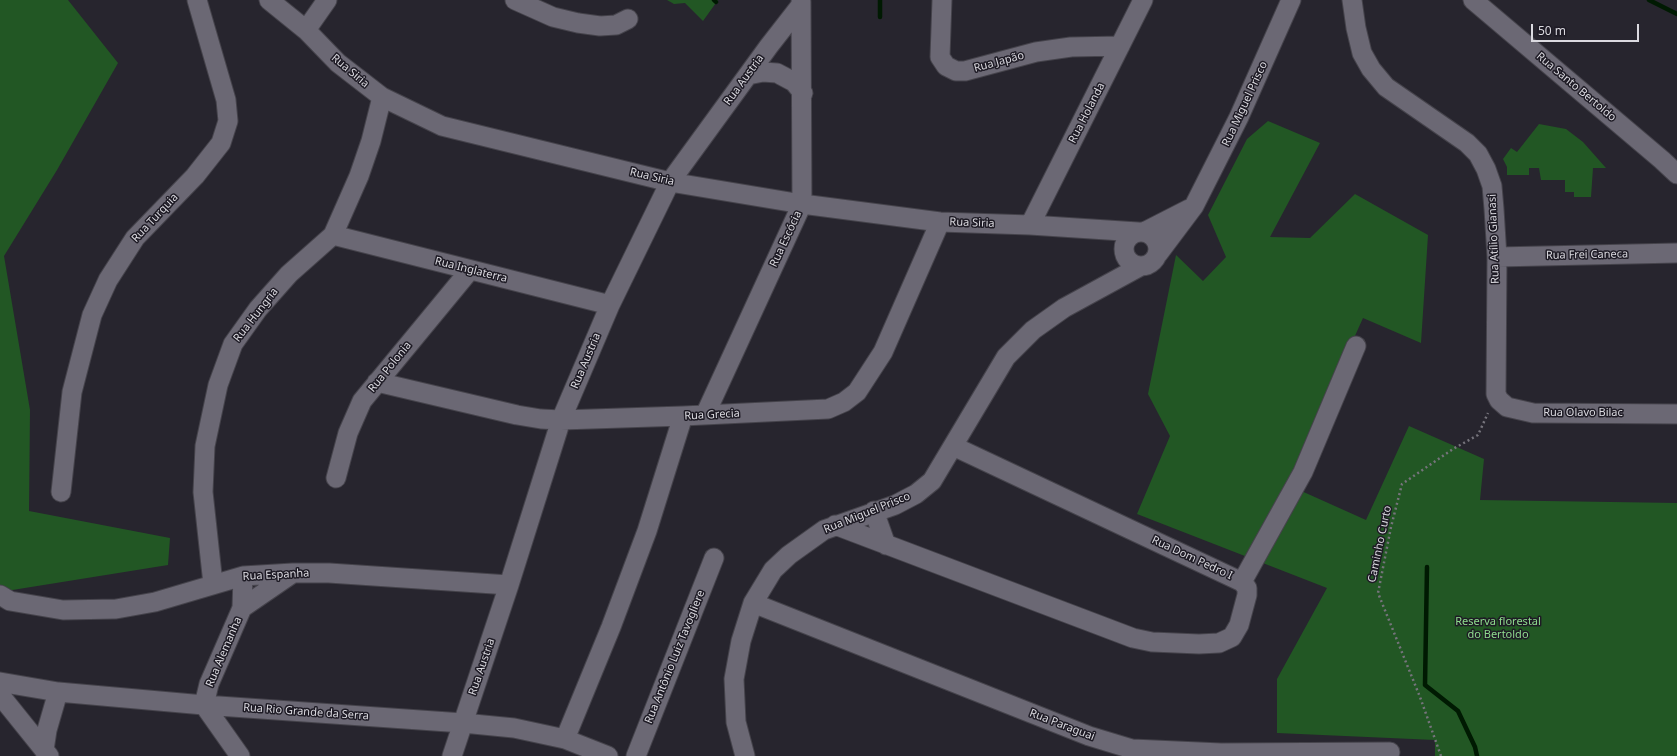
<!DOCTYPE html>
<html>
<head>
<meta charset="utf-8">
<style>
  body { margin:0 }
  #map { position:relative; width:1677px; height:756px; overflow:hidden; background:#27252e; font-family:"Noto Sans",sans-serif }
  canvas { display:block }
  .scale { position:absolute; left:1531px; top:24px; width:108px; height:18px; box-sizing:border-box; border:2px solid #dbdae0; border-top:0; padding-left:5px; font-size:12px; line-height:14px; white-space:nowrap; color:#dbdae0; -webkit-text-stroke:3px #1e1b25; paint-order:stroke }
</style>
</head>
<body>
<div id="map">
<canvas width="1677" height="756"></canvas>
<div class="scale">50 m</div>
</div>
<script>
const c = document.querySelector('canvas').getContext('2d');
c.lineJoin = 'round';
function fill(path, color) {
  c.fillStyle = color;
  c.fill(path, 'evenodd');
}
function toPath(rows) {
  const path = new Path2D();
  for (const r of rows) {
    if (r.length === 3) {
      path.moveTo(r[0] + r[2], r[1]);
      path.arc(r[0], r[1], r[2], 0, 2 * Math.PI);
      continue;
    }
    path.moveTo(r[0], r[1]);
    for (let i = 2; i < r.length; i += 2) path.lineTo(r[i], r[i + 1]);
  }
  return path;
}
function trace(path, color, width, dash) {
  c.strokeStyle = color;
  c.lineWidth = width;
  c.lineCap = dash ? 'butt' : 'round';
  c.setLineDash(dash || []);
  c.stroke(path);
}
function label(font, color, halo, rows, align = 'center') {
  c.font = font + ' "Noto Sans",sans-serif';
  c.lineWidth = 3;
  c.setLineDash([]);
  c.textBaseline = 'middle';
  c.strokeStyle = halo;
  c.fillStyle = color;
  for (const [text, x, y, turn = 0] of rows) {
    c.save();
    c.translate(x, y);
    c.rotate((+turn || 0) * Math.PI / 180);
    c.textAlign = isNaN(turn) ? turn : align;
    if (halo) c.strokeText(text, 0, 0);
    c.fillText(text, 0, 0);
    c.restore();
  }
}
const green = toPath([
  [0,0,68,0,118,63,57,170,4,256,30,410,29,511,170,538,168,565,0,592],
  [667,0,718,0,703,21,685,3,674,4],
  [1268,121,1320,143,1270,237,1310,238,1355,194,1428,235,1421,343,1363,318,1288,485,1366,520,1409,426,1484,459,1480,500,1677,503,1677,756,1435,756,1435,740,1277,733,1277,679,1327,588,1137,514,1170,436,1148,394,1176,255,1203,281,1226,257,1208,215,1247,139],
  [1539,124,1566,129,1583,142,1606,168,1593,168,1591,197,1574,197,1574,192,1565,192,1565,180,1541,180,1539,168,1529,168,1529,175,1507,175,1507,167,1503,159,1511,148,1517,152]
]);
const stream = toPath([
  [714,0,716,2],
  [1649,0,1677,14],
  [880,17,880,0],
  [1427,567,1425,685,1458,711,1475,747,1477,756]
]);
const path = toPath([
  [1441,756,1420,697,1378,593,1391,527,1402,484,1453,449,1478,435,1488,413]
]);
const minor = toPath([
  [269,0,306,30,338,63,382,97,442,126,670,182,802,204,940,222,1030,225,1138,232],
  [515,0,553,17,578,23,600,26,616,25,628,19],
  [942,0,940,57,946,66,956,71,965,71,1036,52,1071,47,1120,46],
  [1352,0,1356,28,1362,53,1371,69,1386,87,1467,143,1478,154,1486,169,1492,186,1494,209,1497,257,1496,394,1499,400,1507,407,1533,413,1677,414],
  [1473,0,1662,160,1677,174],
  [306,30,327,0],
  [748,75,763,72,777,73,794,82,803,93],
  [1030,225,1143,0],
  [1141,249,17],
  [1144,232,1189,209],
  [333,235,610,305],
  [1158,254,1194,206,1239,117,1291,0],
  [1497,257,1677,253],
  [377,382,517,415,541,419,561,420,683,416,828,409,844,402,857,392,883,352,940,222],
  [705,415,802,204,801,2],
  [336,478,348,433,362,401,470,270],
  [61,492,72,392,92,315,108,280,135,238,195,176,221,143,228,121,226,100,197,0],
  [874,511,886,545],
  [835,525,1133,638,1152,642,1199,644,1219,643,1232,637,1239,625,1247,595,1247,588,1242,582,953,446],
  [1242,582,1303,472,1356,346],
  [213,584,203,492,205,446,218,385,233,344,258,309,289,274,333,235,359,176,371,141,382,97],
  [0,595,10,601,63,610,116,609,155,602,243,576,293,573,329,573,509,585],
  [753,603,1089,736,1132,749,1221,753,1390,752],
  [242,608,293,573],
  [0,682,58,692,204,705,463,723,514,728,565,739,608,756],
  [0,695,49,756],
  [565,739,611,627,647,531,683,416],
  [44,750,47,730,58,692],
  [240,756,204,705,209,684,242,608,243,576],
  [452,756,509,585,561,420,610,305,670,182,769,46,801,5],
  [636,756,714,558],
  [745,756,736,722,734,679,741,641,753,603,773,570,789,555,824,530,895,505,916,494,932,481,1006,357,1033,330,1064,308,1141,266]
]);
const streetNames = [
  ["Rua Japão",999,62,-15],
  ["Rua Siria",350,71,40],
  ["Rua Austria",744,80,-54],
  ["Rua Santo Bertoldo",1576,87,40],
  ["Rua Miguel Prisco",1245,104,-65],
  ["Rua Holanda",1087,113,-63],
  ["Rua Siria",652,177,13],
  ["Rua Turquia",155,218,-47],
  ["Rua Siria",972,223,2],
  ["Rua Escócia",786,239,-65],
  ["Rua Atílio Gianasi",1494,239,-92],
  ["Rua Frei Caneca",1587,255,-1],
  ["Rua Inglaterra",471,270,14],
  ["Rua Hungria",256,315,-52],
  ["Rua Austria",586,361,-67],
  ["Rua Polonia",390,367,-51],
  ["Rua Olavo Bilac",1583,413],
  ["Rua Grecia",712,415,-3],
  ["Rua Miguel Prisco",867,513,-22],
  ["Caminho Curto",1380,544,-78],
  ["Rua Dom Pedro I",1192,558,25],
  ["Rua Espanha",276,575,-3],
  ["Rua Alemanha",224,652,-67],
  ["Rua Antônio Luiz Tavogliere",675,657,-68],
  ["Rua Austria",482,667,-71],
  ["Rua Rio Grande da Serra",306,712,4],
  ["Rua Paraguai",1062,725,21]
];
const parkNames = [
  ["Reserva florestal",1498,622],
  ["do Bertoldo",1498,635]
];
fill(green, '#225724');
trace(stream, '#001a02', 4.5);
trace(minor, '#45434b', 21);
trace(path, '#76747c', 2.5, [2, 3]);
trace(minor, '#6b6874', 19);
label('11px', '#dbdae0', '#1e1b25', streetNames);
label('11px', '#8edb8d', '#1e1b25', parkNames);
</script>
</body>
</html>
